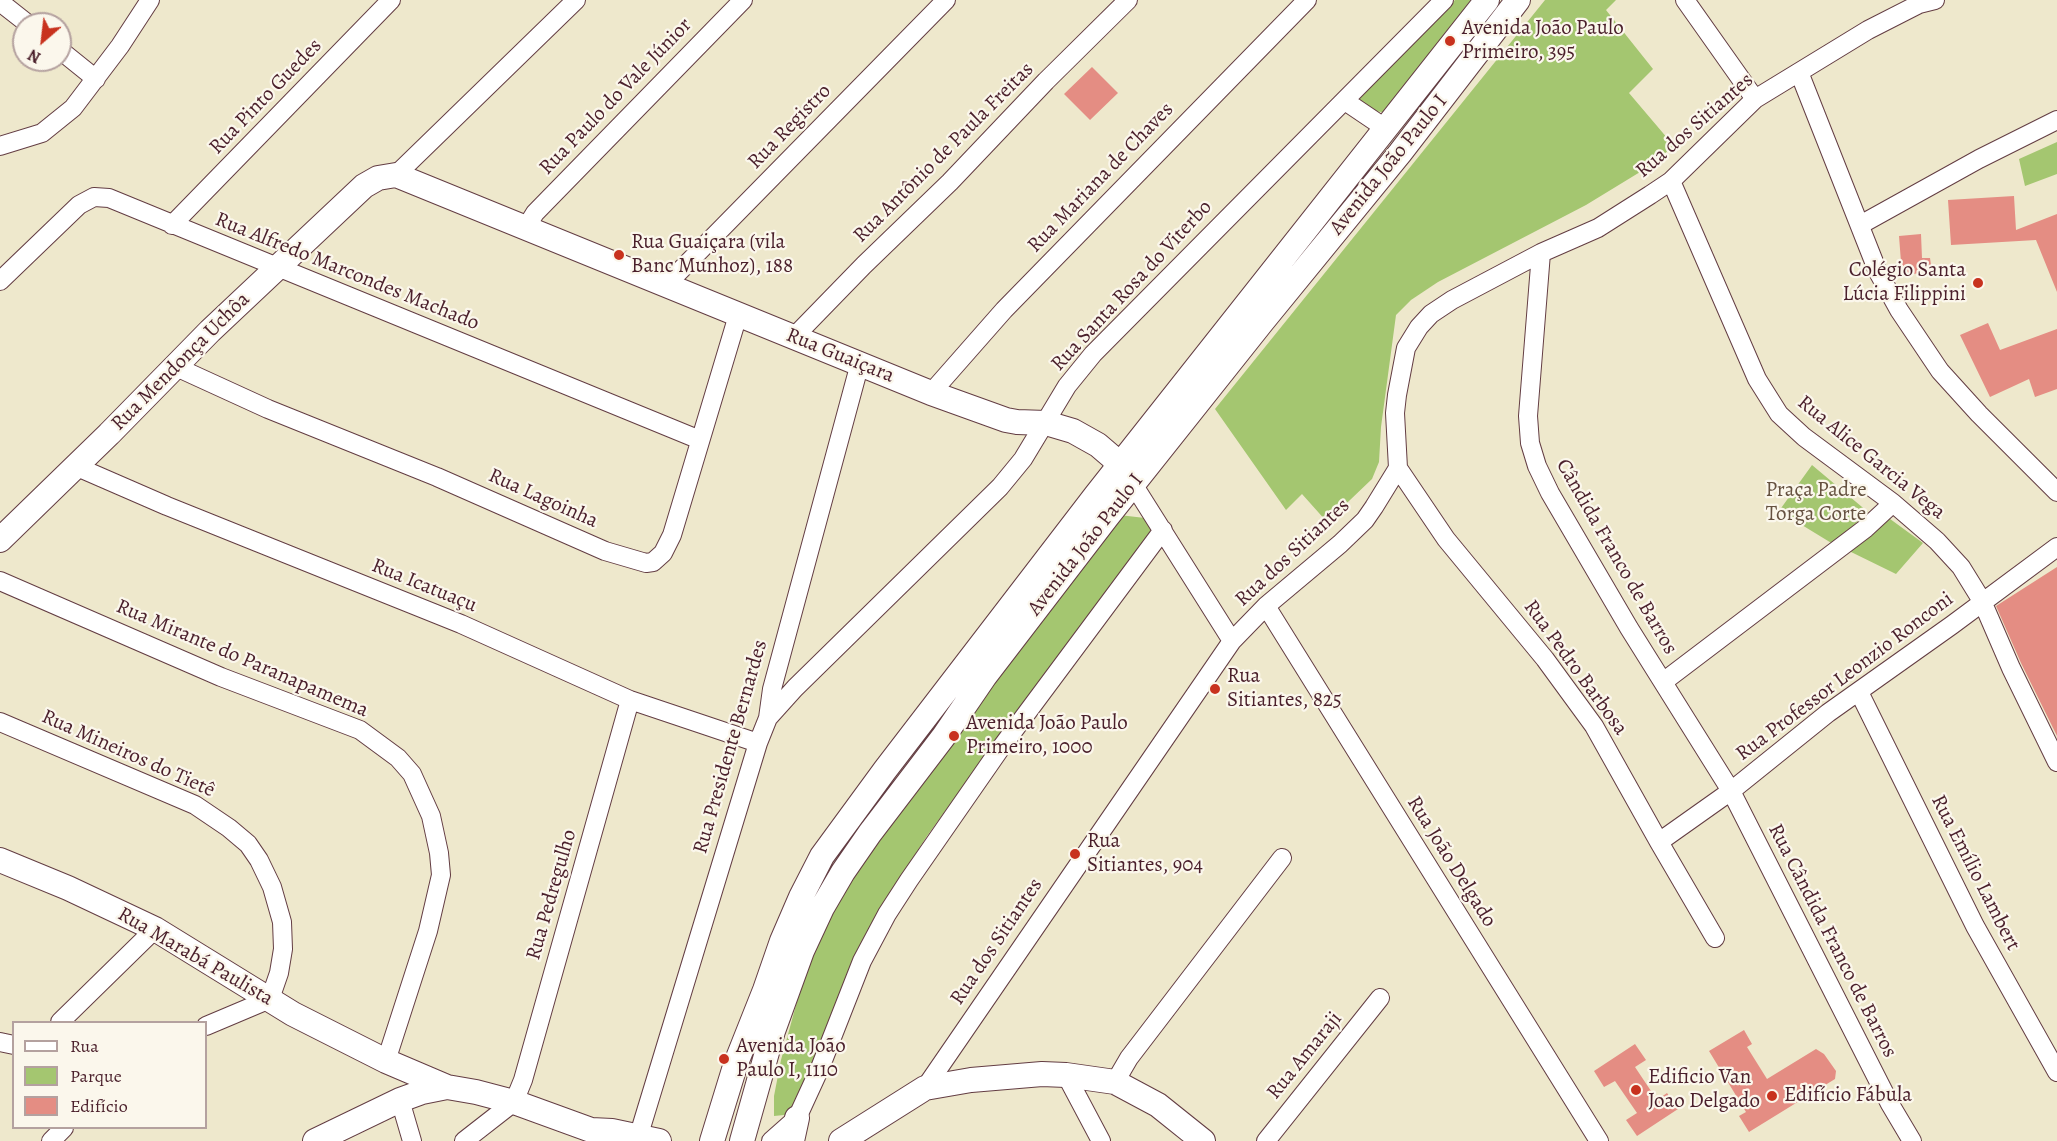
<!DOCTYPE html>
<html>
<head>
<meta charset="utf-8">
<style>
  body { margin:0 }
  #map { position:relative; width:2057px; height:1141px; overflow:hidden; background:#eee8cc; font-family:Alegreya,serif }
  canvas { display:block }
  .legend { position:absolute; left:12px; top:1021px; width:195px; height:108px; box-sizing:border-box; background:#fbf7ec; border:2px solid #b4a19f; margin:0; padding:8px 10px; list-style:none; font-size:18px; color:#4a1f2b }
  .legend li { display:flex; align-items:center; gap:12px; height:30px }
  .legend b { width:30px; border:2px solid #b4a19f }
  .north { position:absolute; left:12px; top:12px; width:60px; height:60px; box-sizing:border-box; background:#fbf7ec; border:2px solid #b4a19f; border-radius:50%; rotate:208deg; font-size:16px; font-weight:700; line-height:24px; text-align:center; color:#4a1f2b }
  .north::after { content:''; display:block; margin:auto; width:21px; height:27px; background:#c8321e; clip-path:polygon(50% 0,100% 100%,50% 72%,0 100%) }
</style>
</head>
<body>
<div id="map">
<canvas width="2057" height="1141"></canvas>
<ul class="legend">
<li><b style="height:8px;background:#fff"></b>Rua</li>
<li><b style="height:16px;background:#a4c670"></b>Parque</li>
<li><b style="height:16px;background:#e48d83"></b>Edifício</li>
</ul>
<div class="north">N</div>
</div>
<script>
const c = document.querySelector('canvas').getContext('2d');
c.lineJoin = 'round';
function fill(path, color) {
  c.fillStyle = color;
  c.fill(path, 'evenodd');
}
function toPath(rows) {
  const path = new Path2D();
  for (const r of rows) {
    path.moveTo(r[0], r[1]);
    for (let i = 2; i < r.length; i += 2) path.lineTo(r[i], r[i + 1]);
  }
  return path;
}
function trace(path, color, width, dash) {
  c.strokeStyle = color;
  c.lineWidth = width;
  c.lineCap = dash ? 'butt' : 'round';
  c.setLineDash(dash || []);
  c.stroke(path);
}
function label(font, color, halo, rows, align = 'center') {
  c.font = font + ' Alegreya,serif';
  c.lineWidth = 4.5;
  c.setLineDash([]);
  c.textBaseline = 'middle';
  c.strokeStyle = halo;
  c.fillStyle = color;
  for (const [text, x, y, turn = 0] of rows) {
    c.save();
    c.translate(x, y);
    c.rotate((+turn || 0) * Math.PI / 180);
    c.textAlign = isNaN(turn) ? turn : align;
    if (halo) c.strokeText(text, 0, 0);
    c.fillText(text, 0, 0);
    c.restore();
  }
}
const green = toPath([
  [1455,0,1487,0,1396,114,1345,107],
  [1545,0,1616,0,1606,10,1653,69,1629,93,1674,146,1645,169,1586,205,1438,282,1411,300,1396,315,1381,427,1379,462,1372,479,1327,522,1302,494,1286,510,1215,409],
  [2057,142,2057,174,2025,186,2019,159],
  [1812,465,1868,512,1833,544,1779,511],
  [1119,515,1145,518,1151,530,1143,544,1058,656,927,836,902,875,794,1114,774,1116,774,1096,781,1060,799,994,818,943,834,906,860,863],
  [1886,516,1923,543,1896,574,1849,551]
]);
const building = toPath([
  [1092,67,1118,93,1090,120,1064,94],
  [2014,196,2016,230,2057,214,2057,292,2036,240,1951,245,1948,200],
  [1921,234,1922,258,1930,258,1932,272,1902,275,1899,236],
  [1988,323,2000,350,2057,329,2057,389,2035,397,2029,379,1990,397,1960,335],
  [2057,567,2057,736,2021,663,1996,606],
  [1744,1030,1752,1044,1747,1047,1767,1079,1816,1049,1824,1054,1836,1071,1835,1079,1749,1132,1739,1116,1746,1112,1709,1051],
  [1635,1044,1646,1060,1635,1067,1657,1100,1667,1093,1678,1109,1637,1136,1626,1120,1637,1113,1615,1081,1604,1087,1594,1071]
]);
const street = toPath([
  [1685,0,1755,99],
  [0,2,28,24],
  [60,50,96,79],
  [1799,72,1878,272,1899,310,1940,371,1979,414,2057,492],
  [1345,101,1385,128],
  [0,146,42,133,73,108,120,46,150,0],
  [396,175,576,0],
  [1671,181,1757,379,1779,414,1804,437,1893,503,1937,541,1961,567,1982,601,2011,668,2057,762],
  [172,225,391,0],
  [1860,225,1979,159,2057,120],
  [525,229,535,213,743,0],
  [1541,253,1528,416,1530,443,1537,466,1550,493,1629,628,1731,791,1890,1104,1912,1141],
  [0,281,79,205,94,197,109,198,700,440],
  [666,285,946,0],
  [793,338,864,265,950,182,1046,81,1128,0],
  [174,366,268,409,437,477,605,551,646,563,653,562,663,553,672,535,738,315],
  [931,393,1004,310,1307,0],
  [75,466,167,506,461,624,630,700,758,743],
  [1398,468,1446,539,1545,659,1594,726,1659,842,1715,938],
  [1133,484,1232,641],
  [0,581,221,677,360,730,398,758,412,774,431,816,439,853,441,875,428,931,386,1061],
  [1266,606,1599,1141],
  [1663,682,1866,528,1893,503],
  [1859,692,1975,926,2057,1072],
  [768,718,795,688,1000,487,1023,459,1067,386,1093,354,1444,0],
  [0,722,195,805,229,828,248,844,259,860,272,887,282,922,283,949,279,973,270,999,206,1026],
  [1659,842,1731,791,1828,713,1952,625,2057,547],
  [60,1022,155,929],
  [0,1042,14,1045],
  [1066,1075,1101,1141],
  [1115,1082,1129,1058,1282,858],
  [925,1088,1232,641,1266,606,1340,544,1365,520,1374,507,1398,468,1395,413,1397,395,1406,348,1419,327,1431,314,1452,300,1541,253,1598,228,1650,195,1671,181,1755,99,1868,30,1919,4,1935,0],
  [400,1100,412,1141],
  [51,1141,64,1128],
  [464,1141,514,1102,523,1080,630,700],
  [637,1141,758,743,768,718,772,689,860,363],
  [771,1141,797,1118,820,1068,862,961,887,914,909,880,1000,749,1163,530],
  [1266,1141,1380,998]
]);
const secondary = toPath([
  [0,540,109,434,210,331,364,186,378,178,396,175,931,393,1006,420,1017,422,1046,423,1073,431,1098,445,1112,457,1128,478],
  [0,860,68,888,155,929,293,1014,386,1061,447,1087],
  [591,1130,612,1131,659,1141],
  [315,1141,400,1100,422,1092,447,1087,476,1092,514,1102,591,1130,608,1141],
  [712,1141,736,1063,765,990,782,941,801,897,822,856,885,770,1096,495,1487,0],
  [742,1141,773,1031,802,951,822,908,843,872,870,833,944,736,985,676,1107,517,1262,322,1400,153,1518,0],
  [792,1141,797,1118],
  [841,1141,925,1088,971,1080,1042,1074,1066,1075,1115,1082,1158,1105,1203,1141]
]);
const markers = [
  [1450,41,6,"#c8321e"],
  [619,255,6,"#c8321e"],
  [1978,283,6,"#c8321e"],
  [1215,689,6,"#c8321e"],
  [954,736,6,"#c8321e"],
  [1075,854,6,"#c8321e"],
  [724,1059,6,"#c8321e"],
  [1636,1090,6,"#c8321e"],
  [1772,1096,6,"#c8321e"]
];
const poiNames = [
  ["Avenida João Paulo",1462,29],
  ["Primeiro, 395",1462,53],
  ["Rua Guaiçara (vila",631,243],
  ["Banc Munhoz), 188",631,267],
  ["Colégio Santa",1966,271,"right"],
  ["Lúcia Filippini",1966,295,"right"],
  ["Rua",1227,677],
  ["Sitiantes, 825",1227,701],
  ["Avenida João Paulo",966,724],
  ["Primeiro, 1000",966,748],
  ["Rua",1087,842],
  ["Sitiantes, 904",1087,866],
  ["Avenida João",736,1047],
  ["Paulo I, 1110",736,1071],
  ["Edificio Van",1648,1078],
  ["Joao Delgado",1648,1102],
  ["Edifício Fábula",1784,1096]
];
const streetNames = [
  ["Rua Pinto Guedes",266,97,-46],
  ["Rua Paulo do Vale Júnior",616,97,-46],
  ["Rua dos Sitiantes",1695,126,-41],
  ["Rua Registro",790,127,-46],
  ["Rua Antônio de Paula Freitas",944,153,-45],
  ["Avenida João Paulo I",1389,165,-51],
  ["Rua Mariana de Chaves",1101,178,-46],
  ["Rua Alfredo Marcondes Machado",347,272,22],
  ["Rua Santa Rosa do Viterbo",1132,286,-47],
  ["Rua Guaiçara",840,356,22],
  ["Rua Mendonça Uchôa",181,362,-45],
  ["Rua Alice Garcia Vega",1871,458,39],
  ["Rua Lagoinha",543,499,24],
  ["Avenida João Paulo I",1086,545,-52],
  ["Rua dos Sitiantes",1293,553,-43],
  ["Cândida Franco de Barros",1616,557,60],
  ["Rua Icatuaçu",424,586,22],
  ["Rua Mirante do Paranapamema",242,659,23],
  ["Rua Pedro Barbosa",1575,668,54],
  ["Rua Professor Leonzio Ronconi",1845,677,-37],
  ["Rua Presidente Bernardes",731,747,-74],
  ["Rua Mineiros do Tietê",128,754,24],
  ["Rua João Delgado",1451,862,58],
  ["Rua Emílio Lambert",1975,873,63],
  ["Rua Pedregulho",552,895,-74],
  ["Rua Cândida Franco de Barros",1832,941,63],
  ["Rua dos Sitiantes",997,942,-56],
  ["Rua Marabá Paulista",195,957,30],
  ["Rua Amaraji",1305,1056,-51]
];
const parkNames = [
  ["Praça Padre",1816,491],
  ["Torga Corte",1816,515]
];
fill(green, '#a4c670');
fill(building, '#e48d83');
trace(street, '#633d43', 20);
trace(secondary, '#633d43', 26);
trace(street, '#fff', 18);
trace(secondary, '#fff', 24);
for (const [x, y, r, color] of markers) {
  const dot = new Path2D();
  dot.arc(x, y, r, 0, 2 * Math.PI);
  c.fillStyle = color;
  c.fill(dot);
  trace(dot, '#fbf7ec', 2);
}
label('21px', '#4a1f2b', '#fbf7ec', poiNames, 'left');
label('21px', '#4a1f2b', '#fbf7ec', streetNames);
label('21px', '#655140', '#fbf7ec', parkNames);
</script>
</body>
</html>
